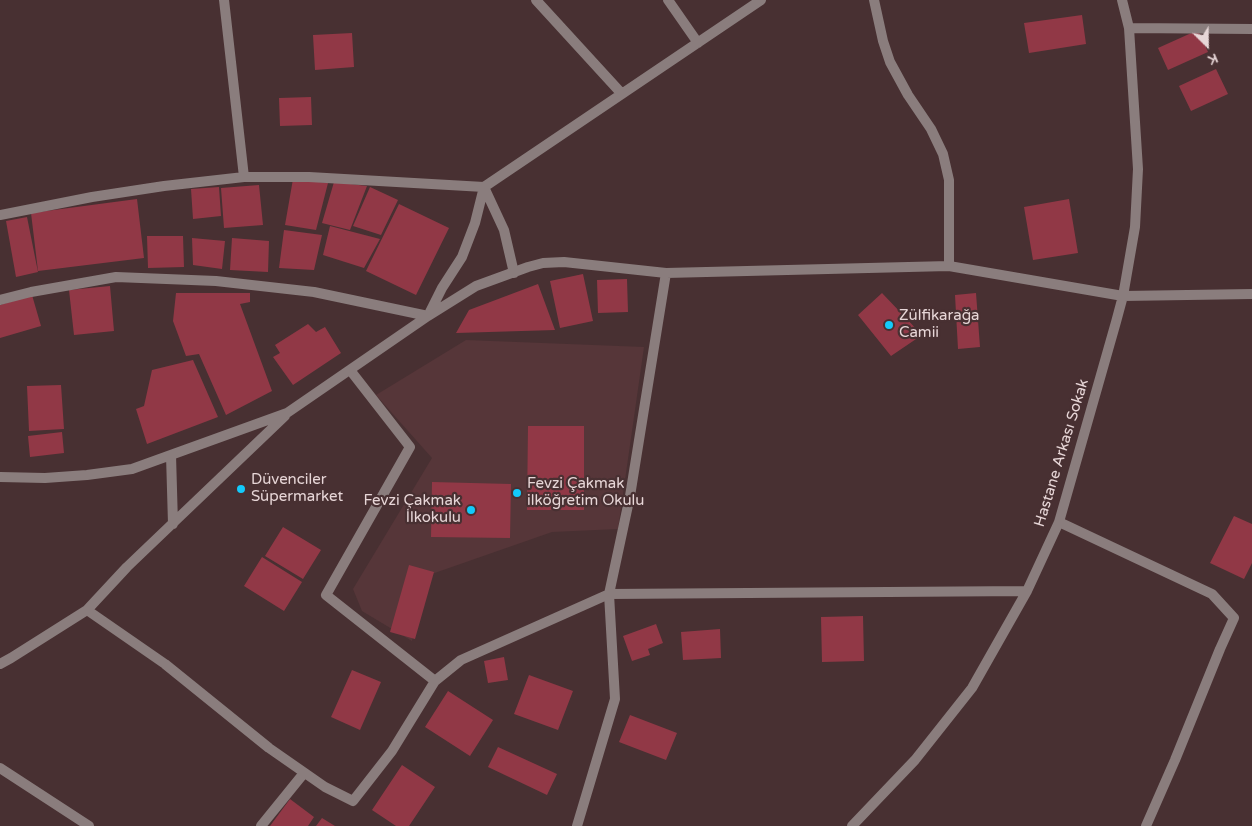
<!DOCTYPE html>
<html>
<head>
<meta charset="utf-8">
<style>
  body { margin:0 }
  #map { position:relative; width:1252px; height:826px; overflow:hidden; background:#483032; font-family:"Varela Round",sans-serif }
  canvas { display:block }
  .north { position:absolute; left:1182px; top:20px; width:50px; height:50px; -webkit-text-stroke:4px #483032; paint-order:stroke; rotate:157deg; font-size:14px; font-weight:700; line-height:20px; text-align:center; color:#e7d6d7 }
  .north::after { content:''; display:block; margin:auto; width:18px; height:22px; background:#e7d6d7; clip-path:polygon(50% 0,100% 100%,50% 72%,0 100%) }
</style>
</head>
<body>
<div id="map">
<canvas width="1252" height="826"></canvas>
<div class="north">K</div>
</div>
<script>
const c = document.querySelector('canvas').getContext('2d');
c.lineJoin = 'round';
function fill(path, color) {
  c.fillStyle = color;
  c.fill(path, 'evenodd');
}
function toPath(rows) {
  const path = new Path2D();
  for (const r of rows) {
    path.moveTo(r[0], r[1]);
    for (let i = 2; i < r.length; i += 2) path.lineTo(r[i], r[i + 1]);
  }
  return path;
}
function trace(path, color, width, dash) {
  c.strokeStyle = color;
  c.lineWidth = width;
  c.lineCap = dash ? 'butt' : 'round';
  c.setLineDash(dash || []);
  c.stroke(path);
}
function label(font, color, halo, rows, align = 'center') {
  c.font = font + ' "Varela Round",sans-serif';
  c.lineWidth = 4.5;
  c.setLineDash([]);
  c.textBaseline = 'middle';
  c.strokeStyle = halo;
  c.fillStyle = color;
  for (const [text, x, y, turn = 0] of rows) {
    c.save();
    c.translate(x, y);
    c.rotate((+turn || 0) * Math.PI / 180);
    c.textAlign = isNaN(turn) ? turn : align;
    if (halo) c.strokeText(text, 0, 0);
    c.fillText(text, 0, 0);
    c.restore();
  }
}
const built = toPath([
  [466,340,644,347,618,529,552,532,426,576,412,641,362,611,353,589,432,458,376,395]
]);
const building = toPath([
  [1082,15,1086,44,1029,53,1024,23],
  [1198,30,1208,52,1168,70,1158,48],
  [352,33,354,67,315,70,313,35],
  [1216,69,1228,94,1191,111,1179,86],
  [311,97,312,125,280,126,279,98],
  [293,179,328,183,316,230,285,225],
  [334,182,367,186,350,230,322,223],
  [259,185,263,225,224,228,221,188],
  [219,187,221,216,193,219,191,189],
  [370,187,398,200,381,235,353,226],
  [137,199,144,258,38,271,31,213],
  [1069,199,1078,253,1033,260,1024,207],
  [399,204,449,228,416,295,366,271],
  [27,217,38,272,16,277,6,221],
  [330,226,380,239,364,268,323,255],
  [284,230,322,235,314,270,279,268],
  [147,236,183,236,184,267,148,268],
  [192,238,225,241,222,269,193,265],
  [232,238,269,241,268,272,230,270],
  [583,274,593,321,560,328,550,281],
  [627,279,628,312,598,313,597,280],
  [538,284,555,330,456,333,469,310],
  [110,286,114,331,74,335,69,290],
  [176,293,250,293,250,302,240,304,272,391,226,415,199,354,186,356,173,321],
  [882,293,922,335,891,356,858,315],
  [976,293,980,347,958,349,955,295],
  [32,295,41,326,0,338,0,305],
  [308,324,316,332,325,327,341,353,293,385,273,357,280,353,275,345],
  [193,360,218,417,147,444,136,409,144,406,152,370],
  [61,385,64,429,29,431,27,386],
  [528,426,584,426,584,510,527,510],
  [62,432,64,453,30,457,28,436],
  [432,482,511,484,510,538,431,537],
  [1234,516,1252,524,1252,563,1244,579,1210,563],
  [283,527,321,550,303,579,265,556],
  [262,557,302,582,284,611,244,586],
  [409,565,434,572,415,639,390,632],
  [863,616,864,661,822,662,821,617],
  [656,624,663,643,648,649,650,655,632,661,623,636],
  [720,629,721,658,683,660,681,632],
  [504,657,508,680,488,683,484,661],
  [352,670,381,682,360,730,331,717],
  [529,675,573,691,558,730,514,714],
  [448,691,493,720,470,756,425,727],
  [630,715,677,733,666,760,619,742],
  [498,747,557,774,547,795,488,767],
  [402,765,435,787,409,826,396,826,372,810],
  [290,799,314,817,308,826,270,826],
  [322,818,335,826,316,826]
]);
const street = toPath([
  [224,0,244,177],
  [536,0,622,94],
  [668,0,698,43],
  [874,0,883,41,890,62,908,95,931,129,943,154,949,180,949,266],
  [1129,28,1252,29],
  [484,187,504,230,514,273],
  [0,215,92,197,164,186,244,177,309,177,484,187,761,0],
  [0,300,31,292,116,277,216,281,314,292,428,316,442,288,462,257,475,223,484,187],
  [350,370,410,447,326,595,435,681],
  [171,455,173,524],
  [0,477,45,478,87,475,132,469,287,413,428,316,476,286,528,267,543,263,564,262,666,273,949,266,1123,296,1252,294],
  [1059,522,1212,594,1234,618,1220,649,1175,760,1146,826],
  [87,610,165,664,269,748,325,787,353,801,392,751,435,681,461,660,609,594,1027,591],
  [0,664,11,658,87,610,127,567,285,416],
  [0,768,89,826],
  [261,826,304,773],
  [577,826,615,699,609,594,630,496,666,273],
  [852,826,915,760,972,688,1027,591,1059,522,1116,322,1123,296,1135,227,1138,169,1129,28,1122,0]
]);
const markers = [
  [889,325,5,"#13cafb"],
  [241,489,5,"#13cafb"],
  [517,493,5,"#13cafb"],
  [471,510,5,"#13cafb"]
];
const poiNames = [
  ["Zülfikarağa",899,316],
  ["Camii",899,333],
  ["Düvenciler",251,480],
  ["Süpermarket",251,497],
  ["Fevzi Çakmak",527,484],
  ["ilköğretim Okulu",527,501],
  ["Fevzi Çakmak",461,501,"right"],
  ["İlkokulu",461,518,"right"]
];
const streetNames = [
  ["Hastane Arkası Sokak",1062,453,-73]
];
fill(built, '#563639');
fill(building, '#913846');
trace(street, '#8a7d7d', 10);
for (const [x, y, r, color] of markers) {
  const dot = new Path2D();
  dot.arc(x, y, r, 0, 2 * Math.PI);
  c.fillStyle = color;
  c.fill(dot);
  trace(dot, '#483032', 2);
}
label('15px', '#e7d6d7', '#483032', poiNames, 'left');
label('15px', '#e7d6d7', '#483032', streetNames);
</script>
</body>
</html>
